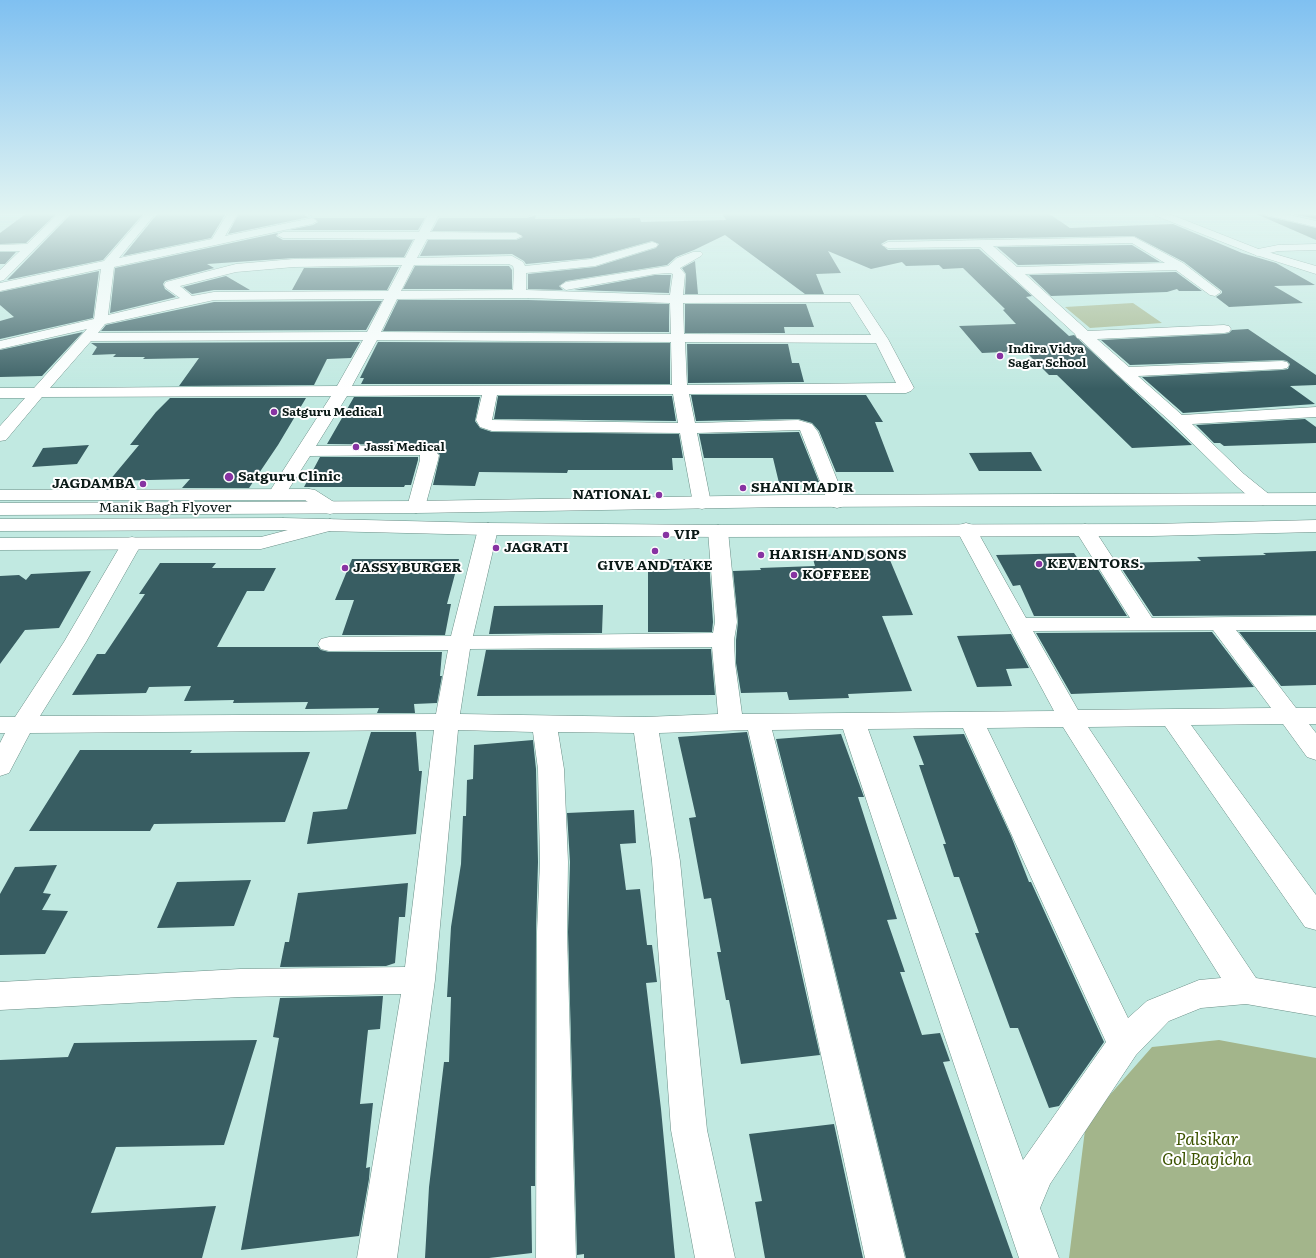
<!DOCTYPE html>
<html>
<head>
<meta charset="utf-8">
<style>
  body { margin:0 }
  canvas { display:block; background:#c1e9e1 }
</style>
</head>
<body>
<canvas width="1316" height="1258"></canvas>
<script>
const c = document.querySelector('canvas').getContext('2d');
c.lineJoin = 'round';
function fill(path, color) {
  c.fillStyle = color;
  c.fill(path, 'evenodd');
}
function toPath(rows) {
  const path = new Path2D();
  for (const r of rows) {
    path.moveTo(r[0], r[1]);
    for (let i = 2; i < r.length; i += 2) path.lineTo(r[i], r[i + 1]);
  }
  return path;
}
function trace(path, color, width, dash) {
  c.strokeStyle = color;
  c.lineWidth = width;
  c.lineCap = dash ? 'butt' : 'round';
  c.setLineDash(dash || []);
  c.stroke(path);
}
function label(font, color, halo, rows, align = 'center') {
  c.font = font + ' Literata,serif';
  c.lineWidth = 4;
  c.setLineDash([]);
  c.textBaseline = 'middle';
  c.strokeStyle = halo;
  c.fillStyle = color;
  for (const [text, x, y, turn = 0] of rows) {
    c.save();
    c.translate(x, y);
    c.rotate((+turn || 0) * Math.PI / 180);
    c.textAlign = isNaN(turn) ? turn : align;
    if (halo) c.strokeText(text, 0, 0);
    c.fillText(text, 0, 0);
    c.restore();
  }
}
const green = toPath([
  [1133,303,1162,323,1090,328,1065,307],
  [1219,1040,1316,1058,1316,1258,1069,1258,1086,1122,1152,1047]
]);
const building = toPath([
  [27,213,57,213,26,243,0,244,0,233],
  [72,213,144,213,103,260,7,280],
  [158,213,157,213,226,213,211,238,123,256],
  [239,213,306,213,305,216,310,217,228,234],
  [722,213,1048,213,1070,228,1173,224,1242,253,1276,263,1315,285,1274,286,1303,303,1229,307,1216,297,1222,293,1222,291,1184,262,1134,236,888,240,881,244,888,250,979,249,1032,296,1026,297,1069,336,1074,335,1192,445,1132,448,1057,375,1049,375,1025,351,982,353,959,326,1016,324,1003,310,1005,309,963,268,943,269,939,265,906,266,902,262,871,269,828,251,841,273,816,274,824,294,805,294,725,235,694,250,676,257,667,265,566,281,559,286,563,290,528,289,528,274,595,267,656,248,659,244,652,241,591,258,526,264,524,261,512,254,420,256,428,240,516,240,523,237,516,232,432,231,439,218,527,218,536,215,535,219,640,218,641,222,726,220],
  [1254,213,1264,213,1266,216,1316,228,1316,240],
  [1287,213,1308,213,1316,215,1316,219],
  [314,218,425,218,418,230,289,230,313,225,318,222],
  [278,233,276,236,283,240,413,240,404,257,294,258,207,264,214,268,165,281,163,284,165,289,176,297,110,313,115,268],
  [1132,245,1160,262,1018,265,997,247],
  [0,252,16,252,5,264,0,264],
  [695,261,698,294,685,294,686,274,682,268],
  [415,266,509,266,512,270,512,289,403,289],
  [399,267,387,290,292,290,304,268],
  [99,271,93,318,0,339,0,321,14,317,0,305,0,292],
  [1176,272,1202,291,1179,291,1177,289,1167,292,1051,296,1029,275],
  [655,275,671,275,669,293,574,290],
  [226,276,250,290,214,290,192,294,183,287],
  [398,300,528,300,669,304,669,332,383,331],
  [382,301,366,330,101,331,106,325,214,302],
  [685,304,806,304,814,327,784,327,785,333,685,333],
  [1248,329,1316,375,1316,385,1290,386,1315,404,1183,413,1142,377,1282,370,1288,369,1290,364,1287,361,1282,360,1130,365,1101,340,1224,334,1229,333,1232,330],
  [83,332,42,376,0,377,0,350],
  [360,342,351,358,327,359,314,385,179,386,199,358,143,359,145,357,113,357,116,354,92,355,97,347,91,343],
  [378,342,670,343,670,384,361,384,364,378,360,378],
  [687,344,788,344,792,363,799,363,804,382,688,383],
  [691,395,866,395,883,422,875,422,894,472,836,472,819,431,812,423,798,419,696,421],
  [498,396,672,396,676,421,494,419],
  [354,397,480,397,475,421,480,428,492,432,679,434,683,458,672,458,673,470,568,470,567,473,479,472,475,486,433,485,440,455,430,445,327,444],
  [170,398,306,398,278,445,249,488,182,488,190,479,109,481,139,445,130,445,156,412],
  [1305,419,1316,427,1316,443,1224,446,1220,443,1214,443,1196,425],
  [799,432,819,482,779,483,773,458,704,458,699,434],
  [89,445,77,464,32,467,43,448],
  [1031,452,1042,471,979,471,969,453],
  [320,457,418,457,418,460,411,485,405,485,404,487,304,487],
  [1316,551,1316,615,1153,616,1118,563,1201,561,1197,557,1266,555,1263,553],
  [887,553,913,615,882,616,912,691,848,694,849,698,789,700,787,692,741,693,736,663,736,640,738,622,733,571,761,570,760,568,815,566,812,555],
  [1074,553,1081,563,1094,563,1127,616,1034,616,1020,585,1013,586,996,555],
  [352,559,459,559,447,604,451,604,445,635,342,635,354,600,335,600],
  [648,559,709,559,713,622,712,632,648,632],
  [160,563,216,563,212,568,276,568,264,591,247,591,217,647,318,647,321,650,329,652,442,652,440,676,442,676,437,703,414,704,415,713,377,713,379,708,305,709,308,702,233,703,234,700,184,701,191,686,149,687,146,693,72,695,97,654,105,654,145,594,139,594],
  [91,571,59,628,25,630,0,664,0,576,19,575,26,580,31,574],
  [603,605,602,633,489,634,494,606],
  [1212,632,1254,687,1071,694,1036,633],
  [1239,632,1316,632,1316,685,1281,686],
  [1011,634,1029,668,1006,669,1012,686,977,687,957,636],
  [711,649,715,695,477,696,486,650],
  [371,732,416,732,419,771,422,771,416,834,307,844,313,812,347,809],
  [747,732,820,1055,741,1064,729,1000,726,1000,717,952,721,952,711,898,704,899,689,818,696,817,678,737],
  [841,734,864,797,858,797,897,919,887,920,905,972,900,972,922,1035,940,1033,950,1061,943,1062,1013,1258,906,1258,825,930,776,739],
  [964,734,1011,836,1029,882,1031,882,1104,1042,1059,1106,1049,1108,1018,1028,1010,1028,975,933,979,933,959,877,954,877,943,844,946,844,919,765,924,765,913,736],
  [533,740,536,769,538,862,536,932,535,1186,531,1186,532,1253,489,1258,425,1258,429,1187,444,1062,449,1062,451,997,447,997,451,927,461,864,463,816,466,816,467,780,473,779,474,745],
  [80,750,192,750,190,753,310,752,285,822,154,824,150,831,29,831],
  [634,810,636,843,620,844,626,890,640,889,647,945,652,945,657,982,646,983,661,1109,675,1258,584,1258,584,1254,577,1255,568,932,570,862,567,813],
  [57,865,43,893,51,894,42,910,68,911,45,954,0,955,0,894,15,867],
  [251,880,234,926,157,928,177,882],
  [408,883,405,917,399,917,395,963,386,966,280,967,285,942,289,942,298,893],
  [383,996,380,1029,368,1030,360,1104,373,1103,366,1168,370,1167,369,1179,359,1236,241,1250,279,1038,273,1037,280,998],
  [257,1040,224,1145,116,1147,91,1213,216,1206,202,1258,0,1258,0,1060,68,1057,74,1043],
  [834,1124,863,1258,765,1258,755,1202,762,1201,749,1134]
]);
const minor = toPath([
  [59,213,70,213,4,280,0,281,0,270,20,251,0,251,0,245,27,244,59,213],
  [146,213,156,213,119,258,212,239,228,213,238,213,225,236,312,218,317,221,312,224,114,267,108,315,180,298,166,288,164,285,166,282,236,264,294,259,405,258,415,239,283,238,277,235,283,232,419,232,427,216,313,216,309,215,308,213,532,213,531,215,527,216,438,216,430,232,516,233,522,236,516,239,427,239,417,258,512,256,523,262,525,266,591,259,652,242,656,243,658,245,656,247,595,266,526,273,526,290,670,295,673,274,670,273,655,274,566,290,560,286,566,282,668,266,677,258,693,252,701,252,703,254,701,256,680,268,685,274,683,295,859,295,888,339,914,388,911,391,906,393,689,394,695,423,798,420,812,424,818,432,846,502,844,506,837,508,830,506,828,502,800,430,697,433,711,503,709,507,702,509,695,507,693,503,680,433,492,431,480,427,476,420,482,395,347,396,316,446,424,445,430,446,439,455,438,460,425,507,423,511,416,513,409,511,407,507,420,460,420,455,310,456,283,498,277,499,271,498,268,494,331,396,42,397,6,440,0,441,0,426,25,398,0,398,0,388,34,388,87,329,0,349,0,341,94,319,101,269,0,291,0,283,104,261,146,213],
  [509,264,513,266,514,270,513,290,401,291,414,265,509,264],
  [402,265,388,291,214,292,192,296,180,286,236,272,294,267,402,265],
  [528,298,670,303,671,334,381,332,397,299,528,298],
  [384,299,367,332,98,333,105,324,214,300,384,299],
  [850,302,871,335,684,334,683,303,850,302],
  [363,340,337,386,50,388,91,341,363,340],
  [377,340,671,342,672,385,352,386,377,340],
  [685,342,876,343,896,383,687,385,685,342],
  [673,394,678,423,492,420,497,395,673,394],
  [1265,213,1282,213,1316,221,1316,227,1266,215,1265,213],
  [1134,237,1183,263,1221,292,1215,296,1210,295,1176,270,1025,274,1088,331,1224,325,1229,326,1231,329,1229,332,1224,333,1097,339,1129,367,1282,361,1287,362,1289,365,1287,368,1282,369,1138,376,1182,415,1316,407,1316,417,1192,424,1244,474,1270,495,1272,499,1270,503,1263,505,1256,503,1232,482,1172,423,1118,375,1080,339,1077,338,1075,334,980,247,888,248,882,245,888,242,1134,237],
  [1132,243,1165,263,1017,267,993,246,1132,243],
  [1316,244,1316,250,1278,251,1257,256,1251,252,1253,250,1278,245,1316,244],
  [488,523,495,525,498,529,473,636,713,633,715,622,708,531,711,527,718,525,725,527,728,531,737,622,734,640,735,663,742,714,1054,711,956,529,959,525,966,523,973,525,976,529,1026,618,1130,618,1075,530,1078,526,1085,524,1092,526,1152,618,1316,616,1316,630,1236,630,1296,708,1316,708,1316,724,1309,724,1316,733,1316,760,1307,757,1283,724,1191,725,1316,895,1316,930,1305,927,1165,726,1088,727,1256,978,1316,988,1316,1016,1246,1004,1201,1008,1169,1021,1136,1055,1050,1184,1040,1208,1059,1258,1019,1258,917,954,843,729,772,730,824,930,905,1258,865,1258,794,930,748,730,659,733,680,861,707,1130,735,1258,695,1258,671,1130,652,861,634,733,558,732,564,769,568,862,567,932,576,1258,536,1258,537,932,540,862,538,769,533,732,458,730,435,980,397,1258,357,1258,401,994,240,997,0,1010,0,982,240,969,405,967,434,730,30,733,9,773,0,776,0,743,5,733,0,733,0,717,15,717,64,642,122,543,125,539,132,537,139,539,142,543,86,642,40,716,436,714,448,650,329,651,321,649,318,644,321,639,329,637,451,636,478,529,481,525,488,523],
  [1213,630,1271,708,1078,710,1033,631,1213,630],
  [712,647,718,714,645,717,460,714,470,649,712,647],
  [1063,727,1221,978,1199,980,1147,1001,1128,1018,987,728,1063,727],
  [963,728,1106,1042,1023,1160,868,729,963,728]
]);
const tertiary = toPath([
  [309,489,315,490,337,504,339,508,337,512,330,514,323,512,305,500,0,500,0,490,309,489],
  [330,519,337,521,340,525,337,529,261,549,0,550,0,538,261,537,330,519]
]);
const secondary = toPath([
  [1153,213,1167,213,1261,250,1316,266,1316,274,1253,254,1154,215,1153,213],
  [1316,493,1316,505,788,507,416,513,0,515,0,503,416,501,788,495,1316,493],
  [283,518,488,523,718,525,1152,524,1316,520,1316,532,1152,536,718,537,488,535,283,530,0,531,0,519,283,518]
]);
const markers = [
  [1000,356,4,"#8733a2"],
  [274,412,4,"#8733a2"],
  [356,447,4,"#8733a2"],
  [229,477,5,"#8733a2"],
  [143,484,4,"#8733a2"],
  [743,488,4,"#8733a2"],
  [659,495,4,"#8733a2"],
  [666,535,4,"#8733a2"],
  [496,548,4,"#8733a2"],
  [655,551,4,"#8733a2"],
  [761,555,4,"#8733a2"],
  [1039,564,4,"#8733a2"],
  [345,568,4,"#8733a2"],
  [794,575,4,"#8733a2"]
];
const farPoinames = [
  ["Indira Vidya",1008,349],
  ["Sagar School",1008,363],
  ["Satguru Medical",282,412],
  ["Jassi Medical",364,447]
];
const poiNames = [
  ["Satguru Clinic",238,477],
  ["JAGDAMBA",135,484,"right"],
  ["SHANI MADIR",751,488],
  ["NATIONAL",651,495,"right"],
  ["VIP",674,535],
  ["JAGRATI",504,548],
  ["HARISH AND SONS",769,555],
  ["KEVENTORS.",1047,564],
  ["GIVE AND TAKE",655,566,"center"],
  ["JASSY BURGER",353,568],
  ["KOFFEEE",802,575]
];
const streetNames = [
  ["Manik Bagh Flyover",165,508]
];
const nearParknames = [
  ["Palsikar",1207,1140],
  ["Gol Bagicha",1207,1160]
];
fill(green, '#a3b58b');
fill(building, '#385d62');
trace(minor, '#6a8f87', 1);
trace(tertiary, '#6a8f87', 1);
trace(secondary, '#6a8f87', 1);
fill(minor, '#fff');
fill(tertiary, '#fff');
fill(secondary, '#fff');
const sky = c.createLinearGradient(0, 0, 0, 389);
sky.addColorStop(0, '#7fc0f1');
sky.addColorStop(0.55, '#e3f5f2');
sky.addColorStop(1, '#e3f5f200');
c.fillStyle = sky;
c.fillRect(0, 0, 1316, 389);
for (const [x, y, r, color] of markers) {
  const dot = new Path2D();
  dot.arc(x, y, r, 0, 2 * Math.PI);
  c.fillStyle = color;
  c.fill(dot);
  trace(dot, '#fff', 1.5);
}
label('bold 12px', '#0b1a17', '#fff', farPoinames, 'left');
label('bold 14px', '#0b1a17', '#fff', poiNames, 'left');
label('14px', '#0b1a17', '#fff', streetNames);
label('italic 17px', '#3c5300', '#fff', nearParknames);
</script>
</body>
</html>
